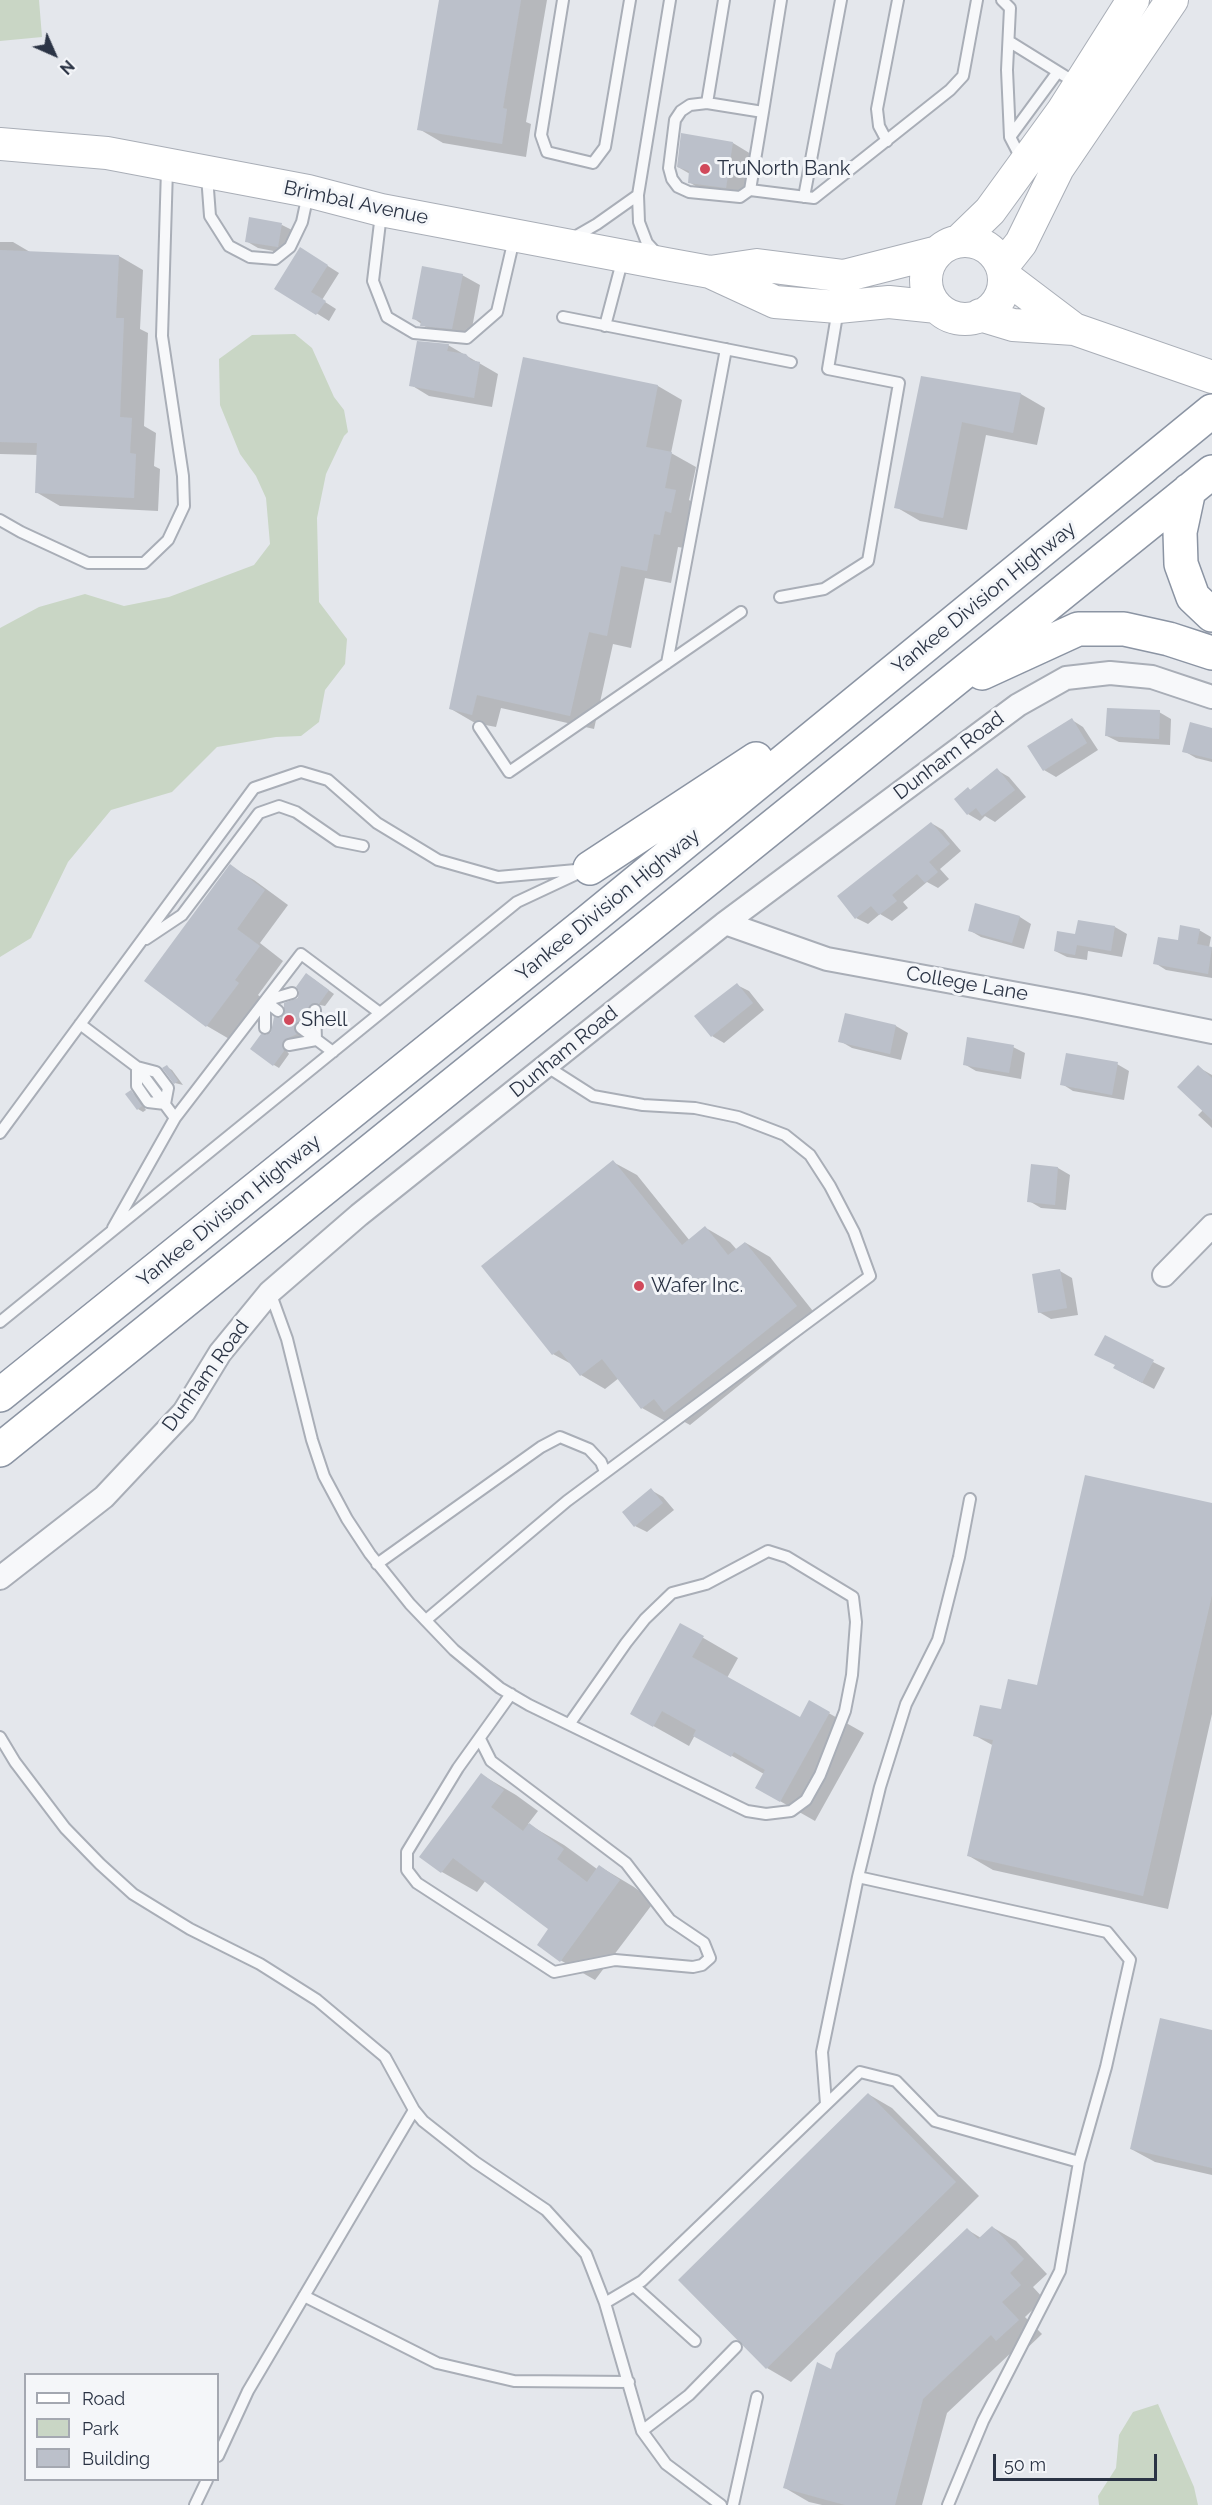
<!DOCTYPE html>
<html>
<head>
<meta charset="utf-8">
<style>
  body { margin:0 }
  #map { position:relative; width:1212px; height:2505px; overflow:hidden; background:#e4e7ec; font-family:Raleway,sans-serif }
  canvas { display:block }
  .legend { position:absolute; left:24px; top:2373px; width:195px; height:108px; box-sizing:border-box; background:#f4f6f9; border:2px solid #a4a8b1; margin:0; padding:8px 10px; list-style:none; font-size:18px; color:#2b3445 }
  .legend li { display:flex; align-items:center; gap:12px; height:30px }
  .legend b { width:30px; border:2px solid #a4a8b1 }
  .north { position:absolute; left:24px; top:24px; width:60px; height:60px; -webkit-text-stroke:4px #f4f6f9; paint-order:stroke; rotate:135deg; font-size:16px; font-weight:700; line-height:24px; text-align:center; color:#2b3445 }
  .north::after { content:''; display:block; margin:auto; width:21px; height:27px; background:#2b3445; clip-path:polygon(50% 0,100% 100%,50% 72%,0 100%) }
  .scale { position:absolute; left:993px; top:2454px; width:164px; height:27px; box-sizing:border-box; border:3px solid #2b3445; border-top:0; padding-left:8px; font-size:18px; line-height:21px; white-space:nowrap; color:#2b3445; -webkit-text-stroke:4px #f4f6f9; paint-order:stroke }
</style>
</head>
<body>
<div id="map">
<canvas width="1212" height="2505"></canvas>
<ul class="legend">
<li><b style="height:8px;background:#fff"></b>Road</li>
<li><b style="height:16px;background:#c9d6c5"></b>Park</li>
<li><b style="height:16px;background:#bbc0ca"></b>Building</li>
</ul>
<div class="north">N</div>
<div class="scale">50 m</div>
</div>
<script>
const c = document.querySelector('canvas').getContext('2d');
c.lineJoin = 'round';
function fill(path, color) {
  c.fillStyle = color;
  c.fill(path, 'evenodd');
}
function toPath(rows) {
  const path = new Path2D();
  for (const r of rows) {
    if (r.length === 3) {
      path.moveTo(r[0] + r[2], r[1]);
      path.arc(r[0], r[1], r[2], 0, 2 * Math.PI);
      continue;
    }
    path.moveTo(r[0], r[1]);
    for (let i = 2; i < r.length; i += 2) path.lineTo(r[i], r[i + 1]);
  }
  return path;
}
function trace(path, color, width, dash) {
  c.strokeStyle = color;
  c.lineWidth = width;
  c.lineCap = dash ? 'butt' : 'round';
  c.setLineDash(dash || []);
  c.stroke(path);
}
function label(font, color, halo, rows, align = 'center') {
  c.font = font + ' Raleway,sans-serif';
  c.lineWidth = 6;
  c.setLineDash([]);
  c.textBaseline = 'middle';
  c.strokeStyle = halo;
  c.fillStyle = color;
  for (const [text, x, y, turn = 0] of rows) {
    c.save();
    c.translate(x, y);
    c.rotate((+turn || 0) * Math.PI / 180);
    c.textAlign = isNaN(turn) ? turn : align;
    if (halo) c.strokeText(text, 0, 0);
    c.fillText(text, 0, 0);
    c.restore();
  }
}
const green = toPath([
  [0,0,39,0,42,37,0,41],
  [295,334,312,348,334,397,344,410,348,432,344,436,326,474,317,518,319,602,347,639,345,664,325,690,319,722,301,736,276,737,217,747,172,792,111,810,68,862,31,938,0,957,0,628,39,607,85,594,124,606,169,597,254,565,270,544,266,498,256,476,240,454,220,405,219,359,252,335],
  [1158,2404,1194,2487,1198,2505,1099,2505,1098,2496,1116,2468,1119,2435,1133,2412]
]);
const shadow = toPath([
  [440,0,547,0,526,122,531,124,526,157,443,143,419,129],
  [733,143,751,154,744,197,707,193,689,182,690,174,678,167],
  [282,225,294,231,289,254,258,248,246,241],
  [0,242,13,242,30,252,119,256,143,270,140,329,148,333,144,426,156,433,154,466,160,469,158,511,60,506,36,492,38,455,0,454],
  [312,256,339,273,322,300,336,309,329,321,276,288],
  [462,275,480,285,470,339,439,336,413,318],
  [448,345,498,374,492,407,429,396,411,385],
  [524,359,658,386,682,400,671,453,696,467,689,500,699,506,684,548,678,547,671,583,645,578,631,648,613,644,594,729,501,708,496,727,475,723,451,709],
  [922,378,1021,394,1045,408,1037,445,986,435,967,530,920,521,896,507],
  [1159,712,1171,719,1170,745,1119,742,1107,736],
  [1072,720,1083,727,1098,750,1056,777,1044,770],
  [1212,729,1212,762,1196,758,1184,751],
  [997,770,1009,777,1026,797,995,822,985,816,980,821,968,814,969,789,972,791],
  [931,823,943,830,961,851,940,869,949,879,938,888,927,882,903,902,908,908,892,921,880,914,868,924,856,918],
  [230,866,254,880,288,905,260,943,283,961,258,995,262,998,231,1040,207,1026,146,980],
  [976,905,1020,917,1031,924,1024,949,981,937,969,930],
  [1115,927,1127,934,1122,957,1088,951,1087,960,1067,957,1055,951,1076,936],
  [1199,930,1211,937,1209,948,1212,948,1212,978,1166,970,1155,963,1179,942],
  [312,978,334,994,325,1006,320,1005,314,1009,311,1024,305,1023,300,1027,301,1037,289,1042,286,1050,289,1054,279,1068,274,1065,266,1037,273,1033],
  [737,985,749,991,764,1010,724,1043,712,1036],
  [846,1014,896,1026,908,1033,901,1060,852,1048,840,1041],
  [1013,1047,1025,1053,1021,1079,976,1071,964,1064],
  [1117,1064,1129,1071,1124,1100,1073,1091,1062,1084],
  [167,1067,172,1070,183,1085,175,1083],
  [1198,1067,1212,1075,1212,1128,1198,1115,1203,1110],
  [131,1092,136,1095,146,1110,143,1112,138,1109],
  [613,1162,637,1175,690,1241,706,1228,730,1242,737,1250,746,1243,770,1257,820,1320,690,1425,674,1416,667,1422,642,1408,619,1378,605,1389,581,1375,573,1365,553,1354,483,1266],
  [1033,1166,1058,1168,1070,1175,1066,1210,1041,1208,1029,1201],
  [1060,1271,1072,1278,1078,1315,1051,1319,1039,1312],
  [1153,1362,1165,1368,1154,1389,1127,1375],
  [651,1490,663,1497,674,1510,647,1532,635,1526],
  [1212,1505,1212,1714,1168,1909,993,1870,969,1856,994,1746,974,1735,1002,1711,1038,1687],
  [681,1625,738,1658,727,1678,800,1719,809,1702,864,1733,815,1821,757,1788,764,1774,695,1735,689,1746,632,1714],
  [482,1775,516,1795,538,1811,528,1824,564,1845,597,1869,599,1866,634,1887,654,1902,595,1980,560,1960,551,1929,486,1880,477,1892,442,1872,421,1856],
  [1212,2032,1212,2175,1155,2162,1131,2149],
  [868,2094,892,2108,979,2196,791,2382,767,2368],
  [992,2227,1016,2241,1047,2274,1033,2287,1044,2299,1025,2317,1042,2334,1021,2354,1014,2350,947,2413,922,2505,822,2505,809,2502,785,2488,832,2372,968,2230,981,2238]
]);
const building = toPath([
  [439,0,521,0,503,108,507,109,502,144,417,130],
  [681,133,733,142,726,188,688,183,689,171,677,167],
  [249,217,282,223,278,247,245,242],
  [300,247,328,265,311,292,326,301,316,315,274,289],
  [0,250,119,255,116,318,124,318,120,417,132,418,130,453,136,454,134,498,35,493,37,443,0,442],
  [422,266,463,274,452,329,420,326,421,321,412,319],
  [417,341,449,344,447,351,466,354,471,360,480,362,474,398,409,386],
  [523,357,658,385,646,447,672,452,665,488,676,490,671,513,665,511,660,535,654,534,647,571,621,566,607,636,589,632,570,716,477,695,472,715,449,709],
  [921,376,1021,393,1013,433,962,422,943,518,894,508],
  [1107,708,1160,710,1159,739,1105,736],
  [1072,718,1087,743,1043,771,1027,746],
  [1190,722,1212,728,1212,759,1182,752],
  [997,768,1015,790,982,816,976,808,967,815,954,799,968,787,970,790],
  [931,822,950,844,929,862,938,872,925,883,917,874,892,895,897,901,879,915,871,906,855,919,837,896],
  [230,864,265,890,237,929,260,946,235,980,239,983,206,1027,144,981],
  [975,903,1020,916,1012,943,968,931],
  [1078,920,1115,926,1111,951,1077,945,1075,955,1054,951,1057,931,1075,934],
  [1180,925,1200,929,1197,944,1212,947,1208,974,1153,964,1158,937,1178,940],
  [306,973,329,990,319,1004,314,1003,309,1006,305,1022,299,1021,295,1024,294,1030,297,1034,284,1040,282,1046,284,1051,273,1066,250,1049,261,1034,266,1035,271,1032,274,1017,280,1018,284,1015,284,1003,298,998,299,991,296,987],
  [737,983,753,1003,711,1037,694,1016],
  [845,1013,896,1025,890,1054,838,1042],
  [967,1037,1014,1045,1009,1073,963,1065],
  [1066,1053,1118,1062,1112,1095,1060,1085],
  [167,1065,178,1081,174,1084,162,1068],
  [1198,1065,1212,1078,1212,1120,1177,1087],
  [131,1090,142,1106,137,1110,125,1094],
  [613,1160,682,1245,705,1226,728,1255,745,1242,797,1306,664,1412,654,1399,641,1409,602,1359,580,1376,559,1350,552,1355,481,1266],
  [1031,1164,1058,1167,1055,1205,1027,1202],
  [1060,1269,1067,1308,1038,1313,1032,1274],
  [1105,1335,1154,1360,1142,1383,1113,1368,1115,1365,1094,1355],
  [1085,1475,1212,1503,1212,1595,1143,1896,967,1856,993,1740,973,1736,980,1705,1001,1709,1008,1679,1037,1685],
  [651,1488,663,1503,634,1527,622,1512],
  [680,1623,704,1636,692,1657,800,1717,809,1700,830,1712,780,1802,755,1788,765,1770,734,1752,731,1757,693,1736,696,1730,662,1711,653,1727,630,1714],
  [481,1773,504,1790,491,1807,523,1831,529,1823,564,1849,557,1859,587,1882,599,1865,620,1880,560,1962,537,1945,548,1929,453,1858,441,1873,419,1857],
  [1160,2018,1212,2030,1212,2168,1130,2149],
  [868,2093,956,2182,766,2369,678,2280],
  [992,2226,1024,2259,1010,2273,1021,2285,1002,2302,1019,2320,996,2341,991,2335,923,2399,895,2505,845,2505,783,2488,817,2362,831,2369,836,2353,967,2228,978,2239]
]);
const service = toPath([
  [563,0,541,135,547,152,593,163,605,147,630,0],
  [1002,0,1010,8,1007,70,1010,137,1023,162],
  [1010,42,1076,83],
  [707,103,724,0],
  [763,112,781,0],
  [1010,137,1057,73],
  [887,141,879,126,877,109,898,0],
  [207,176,210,216,229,246,250,257,275,259,290,247,302,222,308,194],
  [750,190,740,197,689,192,678,187,672,179,669,168,675,120,681,111,690,105,707,103,763,112,750,190,814,198,950,90,963,76,977,0],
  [804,197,841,0],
  [381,214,373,281,387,317,414,333,467,338,497,312,514,239],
  [571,239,597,224,638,195],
  [658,255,647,243,639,222,638,195,670,0],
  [563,317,791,362],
  [605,326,623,258],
  [0,520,21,532,88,563,144,563,168,540,184,506,183,476,162,336,167,169],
  [780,597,824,589,868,561,899,383,828,369,838,309],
  [667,663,726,349],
  [479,727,509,772,741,612],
  [146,939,182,915,259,813,279,806,296,812,338,841,363,846],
  [265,1001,292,993],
  [265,1001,265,1028],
  [265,1001,278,1011],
  [80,1024,137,1067,175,1118],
  [301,1028,333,1052],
  [289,1045,316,1040,315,1010],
  [137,1067,156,1072,168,1088,165,1104,148,1102,137,1086,137,1067],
  [0,1133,254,788,301,772,328,780,377,823,438,860,498,877,587,869],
  [113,1228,175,1118,301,954,380,1013],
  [270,1292,287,1339,312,1440,324,1476,347,1519,370,1554,410,1604,454,1650,500,1688,529,1705,747,1811,766,1814,791,1811,806,1800,820,1775,845,1711,852,1675,856,1622,853,1597,787,1557,768,1551,706,1584,672,1593,645,1619,626,1643,570,1723],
  [0,1322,517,902,581,872],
  [377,1564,541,1447,560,1437,589,1449,601,1462,605,1472],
  [426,1620,567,1501,870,1276,854,1232,830,1186,810,1155,785,1135,738,1117,695,1108,643,1105,593,1096,546,1066],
  [0,1737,15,1762,65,1828,100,1864,133,1894,190,1929,260,1964,317,2000,385,2057,414,2110,423,2121,475,2162,546,2210,586,2254,605,2303,642,2431,666,2464,721,2505],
  [480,1739,491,1761,626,1863,670,1920,704,1943,710,1958,702,1965,693,1967,615,1960,554,1972,417,1883,407,1870,407,1852,458,1768,511,1694],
  [858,1877,1107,1932,1130,1960,1106,2067,1079,2162],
  [826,2104,822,2052,858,1877,880,1787,906,1704,938,1640,959,1557,970,1499],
  [634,2286,695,2341],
  [304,2296,437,2363,514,2381,629,2382],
  [605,2303,642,2281,860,2072,896,2081,935,2121,1079,2162,1060,2271,983,2421,948,2505],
  [642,2431,689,2395,736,2347],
  [218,2456,248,2391,414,2110],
  [195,2505,207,2480],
  [733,2505,757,2397]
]);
const minor = toPath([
  [725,923,827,959,1083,1006,1212,1032],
  [1164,1275,1212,1226],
  [0,1578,104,1497,184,1412,220,1353,270,1292,359,1215,725,923,1018,705,1066,678,1110,673,1152,677,1212,697]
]);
const secondary = toPath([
  [0,144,107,153,308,191,381,210,666,264,710,272,775,302,838,307,889,302,937,307],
  [959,241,990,211,1062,112,1133,0],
  [965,280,39],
  [1002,267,1021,243,1058,168,1172,0],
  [710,272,757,265,844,276,938,252],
  [1004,276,1074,329],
  [980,315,1013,325,1074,329,1212,377]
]);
const motorway = toPath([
  [1189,490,1180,532,1181,564,1193,597,1212,615],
  [982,673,1078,629,1124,629,1169,639,1212,653],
  [590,868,756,759],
  [0,1395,585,924,1212,411],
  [0,1450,1212,472]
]);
const markers = [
  [705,169,6,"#d1495b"],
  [289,1020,6,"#d1495b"],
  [639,1286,6,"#d1495b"]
];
const poiNames = [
  ["TruNorth Bank",717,169],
  ["Shell",301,1020],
  ["Wafer Inc.",651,1286]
];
const streetNames = [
  ["Brimbal Avenue",356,203,12],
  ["Yankee Division Highway",984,598,-39],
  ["Dunham Road",949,756,-37],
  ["Yankee Division Highway",608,905,-39],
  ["College Lane",967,984,10],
  ["Dunham Road",564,1052,-39],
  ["Yankee Division Highway",229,1211,-39],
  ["Dunham Road",206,1376,-54]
];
fill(green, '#c9d6c5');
fill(shadow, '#0003');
fill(building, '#bbc0ca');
trace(service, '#a9aeb7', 14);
trace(minor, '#a9aeb7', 26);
trace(secondary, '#a9aeb7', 34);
trace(motorway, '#8b94a3', 36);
trace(service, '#f7f8fa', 10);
trace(minor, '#f7f8fa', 22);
trace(secondary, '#fff', 32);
trace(motorway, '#fff', 33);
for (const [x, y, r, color] of markers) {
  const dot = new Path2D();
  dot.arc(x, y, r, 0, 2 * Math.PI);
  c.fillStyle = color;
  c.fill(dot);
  trace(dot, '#f4f6f9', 2);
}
label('20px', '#2b3445', '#f4f6f9', poiNames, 'left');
label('20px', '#2b3445', '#f4f6f9', streetNames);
</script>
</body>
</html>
